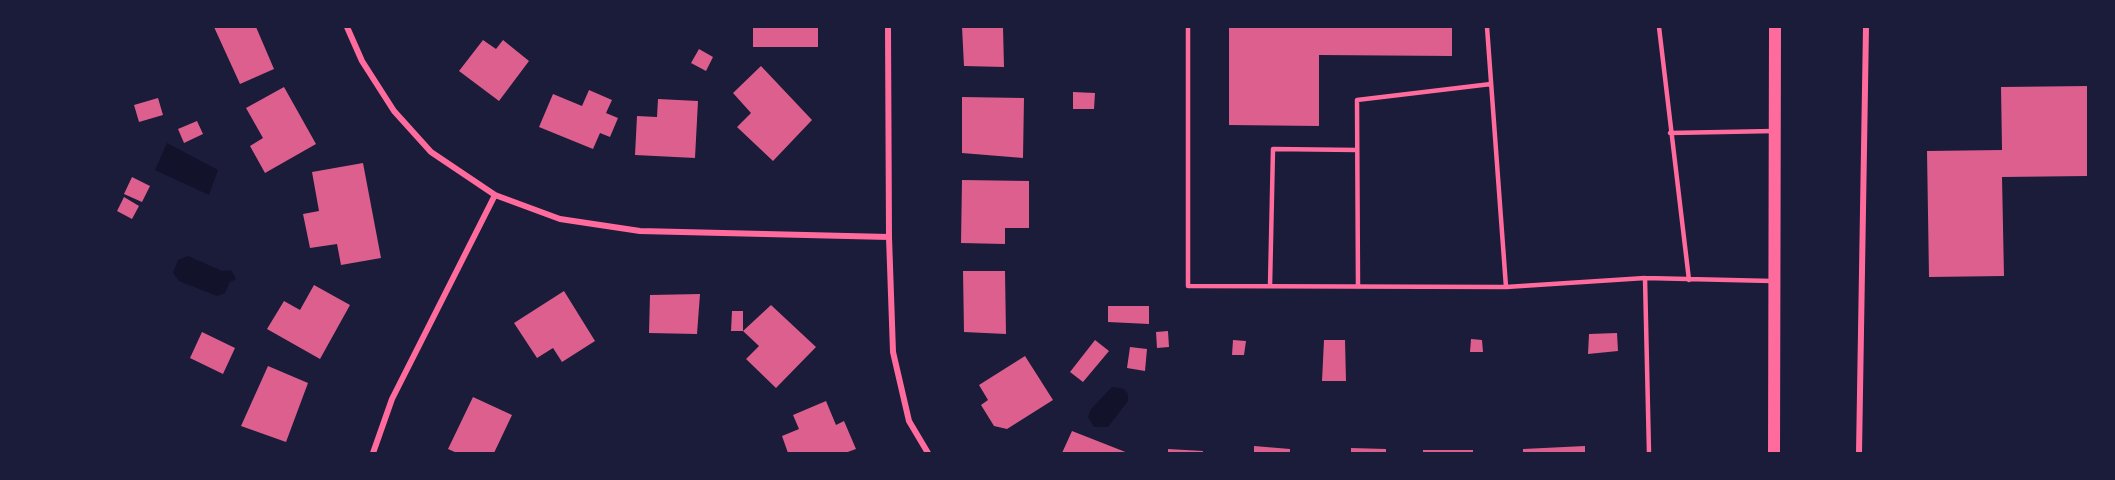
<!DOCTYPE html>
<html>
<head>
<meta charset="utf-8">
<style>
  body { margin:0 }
  #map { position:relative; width:2115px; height:480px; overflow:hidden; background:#1b1b3a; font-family:"Varela Round",sans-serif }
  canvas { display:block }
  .frame { position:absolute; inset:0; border:28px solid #1b1b3a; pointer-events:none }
</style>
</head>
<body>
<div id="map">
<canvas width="2115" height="480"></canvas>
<div class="frame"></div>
</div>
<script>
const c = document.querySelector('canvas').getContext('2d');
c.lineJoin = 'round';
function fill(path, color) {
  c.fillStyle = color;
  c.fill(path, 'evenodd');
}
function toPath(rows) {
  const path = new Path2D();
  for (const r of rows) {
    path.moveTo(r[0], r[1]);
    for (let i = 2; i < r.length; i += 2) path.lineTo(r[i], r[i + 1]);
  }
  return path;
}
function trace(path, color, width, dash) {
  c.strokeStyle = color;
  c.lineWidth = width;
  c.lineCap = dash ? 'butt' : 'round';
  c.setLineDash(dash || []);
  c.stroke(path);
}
const water = toPath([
  [167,143,218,170,209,195,155,170],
  [188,256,222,271,231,270,236,279,230,282,225,293,217,296,179,281,173,273,178,260],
  [1112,387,1124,389,1128,394,1128,401,1108,427,1094,427,1088,417,1091,409]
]);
const building = toPath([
  [214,27,256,27,274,69,240,84],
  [753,27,818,27,818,47,753,47],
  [962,27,1003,27,1004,67,964,66],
  [1229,27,1452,27,1452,56,1319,55,1319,126,1229,125],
  [483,40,496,49,503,40,529,61,499,101,459,71],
  [699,49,713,57,706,71,691,63],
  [761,66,812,120,773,161,737,127,751,113,733,93],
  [2088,86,2088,176,2002,177,2004,276,1929,277,1927,151,2002,150,2001,87],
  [284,87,316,144,265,173,250,146,263,138,246,108],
  [589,90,612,100,606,113,618,118,610,137,600,133,593,149,539,127,553,94,582,106],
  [1073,92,1095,93,1094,109,1073,109],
  [962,97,1024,98,1023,158,962,153],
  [158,98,163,115,139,122,134,105],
  [658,99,698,101,695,158,635,155,637,116,657,117],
  [197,121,203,134,184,143,178,129],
  [363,163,381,258,341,265,337,244,310,248,303,214,319,211,312,172],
  [132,177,150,186,142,202,124,194],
  [962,180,1029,181,1029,228,1005,228,1005,244,961,243],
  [124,197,139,206,132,219,117,211],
  [963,271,1005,271,1006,334,964,332],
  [314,285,350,305,320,359,267,329,284,301,300,310],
  [564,291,595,341,562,362,553,348,537,358,514,323],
  [700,294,697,334,649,333,650,295],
  [771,305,816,347,776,388,746,359,759,346,743,331,731,331,732,311,743,311,743,331],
  [1108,306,1149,306,1149,324,1108,322],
  [1168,331,1169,347,1157,348,1156,332],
  [202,332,235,348,223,374,190,358],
  [1617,333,1618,351,1588,354,1589,334],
  [1471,339,1482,340,1483,352,1470,352],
  [1095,340,1109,351,1083,382,1070,372],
  [1233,340,1246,341,1244,355,1232,355],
  [1324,340,1345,340,1346,381,1322,381],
  [1130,347,1147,349,1145,371,1127,368],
  [1025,356,1053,400,1007,429,994,426,981,405,988,400,979,385],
  [268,366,308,383,286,442,241,426],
  [473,397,512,415,494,453,457,453,448,449],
  [826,401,836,425,844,421,856,449,845,453,788,453,782,436,799,429,793,415],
  [1072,431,1128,453,1062,453],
  [1254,446,1290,449,1290,453,1254,453],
  [1585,446,1585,453,1523,453,1523,449],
  [1351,448,1386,449,1386,453,1351,453],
  [1168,449,1203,451,1203,453,1168,453],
  [1423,450,1473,450,1473,453,1423,453]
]);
const service = toPath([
  [1188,27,1188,286,1506,287,1645,278,1649,453],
  [1487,27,1506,287],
  [1659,27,1689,280],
  [1670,133,1774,131],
  [1645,278,1772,281],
  [1270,286,1273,149,1357,150],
  [1358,287,1357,100,1491,84]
]);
const minor = toPath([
  [347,27,362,61,394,111,431,152,495,195,560,219,640,231,889,237],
  [888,27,889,237,893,352,909,421,928,453],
  [373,453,392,399,495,195],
  [1859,453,1866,27]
]);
const secondary = toPath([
  [1774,453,1775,27]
]);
fill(water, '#12122b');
fill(building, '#dd5f8e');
trace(service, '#ff6b9d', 4.5);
trace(minor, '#ff6b9d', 6);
trace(secondary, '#ff6b9d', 12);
</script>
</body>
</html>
